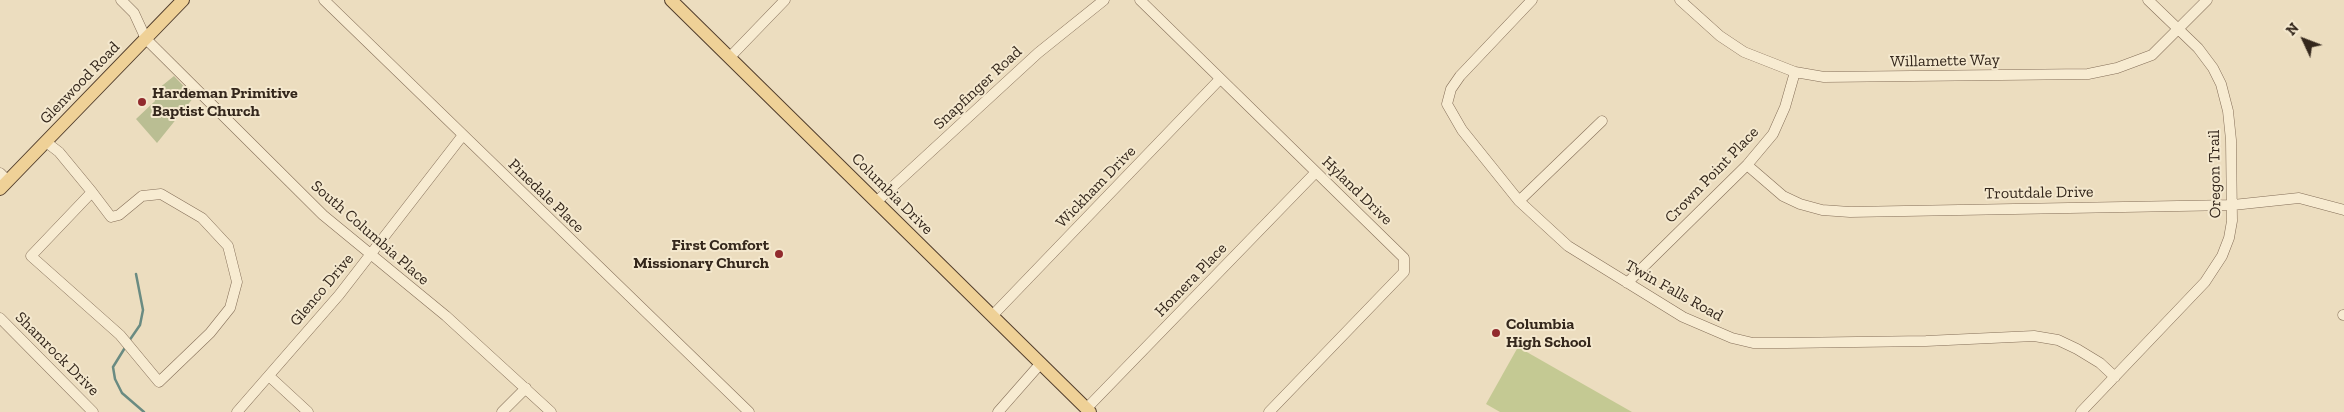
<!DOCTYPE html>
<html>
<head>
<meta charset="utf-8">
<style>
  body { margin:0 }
  #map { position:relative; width:2344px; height:412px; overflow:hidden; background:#ecddbf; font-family:"Zilla Slab",serif }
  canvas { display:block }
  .north { position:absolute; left:2279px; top:15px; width:50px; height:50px; -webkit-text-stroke:4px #f4e8ce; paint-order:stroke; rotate:313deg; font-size:14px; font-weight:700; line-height:20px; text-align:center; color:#34271c }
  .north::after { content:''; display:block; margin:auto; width:18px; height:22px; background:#34271c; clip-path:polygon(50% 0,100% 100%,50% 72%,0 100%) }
</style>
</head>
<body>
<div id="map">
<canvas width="2344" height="412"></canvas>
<div class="north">N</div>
</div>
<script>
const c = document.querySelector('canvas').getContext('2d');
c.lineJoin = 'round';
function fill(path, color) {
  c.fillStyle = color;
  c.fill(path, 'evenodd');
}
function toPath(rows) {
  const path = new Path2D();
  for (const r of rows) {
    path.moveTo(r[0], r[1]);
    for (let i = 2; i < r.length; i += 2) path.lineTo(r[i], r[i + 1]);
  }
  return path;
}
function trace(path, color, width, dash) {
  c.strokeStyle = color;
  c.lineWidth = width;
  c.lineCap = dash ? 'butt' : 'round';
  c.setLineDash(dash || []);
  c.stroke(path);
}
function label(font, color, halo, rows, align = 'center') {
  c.font = font + ' "Zilla Slab",serif';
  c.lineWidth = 4;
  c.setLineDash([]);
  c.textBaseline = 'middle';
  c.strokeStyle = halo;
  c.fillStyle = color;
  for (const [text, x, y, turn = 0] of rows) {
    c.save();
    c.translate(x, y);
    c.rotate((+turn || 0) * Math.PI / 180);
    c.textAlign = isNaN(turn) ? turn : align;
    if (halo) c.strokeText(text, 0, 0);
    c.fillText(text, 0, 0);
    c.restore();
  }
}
const green = toPath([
  [1518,347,1632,412,1500,412,1486,404]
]);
const cemetery = toPath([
  [174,76,194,97,157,143,136,119,155,101,153,93]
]);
const stream = toPath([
  [129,341,140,325,143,310,136,274],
  [126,346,113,367,115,379,122,393,144,412]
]);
const minor = toPath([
  [121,0,134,13,146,39,323,215,446,316,551,412],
  [324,0,749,412],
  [1140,0,1404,258,1404,272,1269,412],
  [1532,0,1460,76,1451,89,1447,104,1462,130,1519,201,1568,246,1683,317,1732,338,1753,343,1786,343,1926,341,2034,336,2058,340,2077,349,2100,363,2115,377],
  [1680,0,1720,36,1744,52,1795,72,1824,77,2088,74,2117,68,2152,55,2207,0],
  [730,57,785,0],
  [46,142,59,152,92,192,31,256,120,335,159,382,210,333,230,308,237,282,228,246,202,218,161,194,142,196,119,215,111,217,92,192],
  [1747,165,1783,196,1800,204,1822,210,1850,212,2233,205,2299,198,2344,210],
  [0,173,8,181],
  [1519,201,1602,121],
  [876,202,1038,53,1104,0],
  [1627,283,1747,165,1773,134,1785,107,1795,72],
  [2343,315,2344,315],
  [992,316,1220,79],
  [0,318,93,412],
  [269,376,308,412],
  [1086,409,1316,172],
  [237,412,339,295,463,135],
  [502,412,526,388],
  [998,412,1041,363],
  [2081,412,2205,282,2222,256,2229,238,2232,221,2231,140,2228,111,2221,84,2213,68,2198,48,2148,0]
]);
const major = toPath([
  [671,0,1090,412],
  [0,189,183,0]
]);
const markers = [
  [142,102,5,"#912a2d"],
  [779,254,5,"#912a2d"],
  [1496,333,5,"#912a2d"]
];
const streetNames = [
  ["Willamette Way",1945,61,-1],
  ["Glenwood Road",80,83,-46],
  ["Snapfinger Road",978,88,-43],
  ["Oregon Trail",2215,174,-91],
  ["Crown Point Place",1712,175,-46],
  ["Wickham Drive",1096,187,-46],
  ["Hyland Drive",1357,191,44],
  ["Troutdale Drive",2039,193,-1],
  ["Columbia Drive",892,194,45],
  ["Pinedale Place",546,196,44],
  ["South Columbia Place",370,233,41],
  ["Homera Place",1191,280,-46],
  ["Glenco Drive",322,290,-50],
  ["Twin Falls Road",1674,291,29],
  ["Shamrock Drive",57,354,45]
];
const poiNames = [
  ["Hardeman Primitive",152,93],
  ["Baptist Church",152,111],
  ["First Comfort",769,245,"right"],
  ["Missionary Church",769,263,"right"],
  ["Columbia",1506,324],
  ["High School",1506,342]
];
fill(green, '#c4c993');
fill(cemetery, '#babe93');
trace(stream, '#6a8b82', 2.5);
trace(minor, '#846e58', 11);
trace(major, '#513d2c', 14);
trace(minor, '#f7ebd1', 10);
trace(major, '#efd197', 12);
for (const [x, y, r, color] of markers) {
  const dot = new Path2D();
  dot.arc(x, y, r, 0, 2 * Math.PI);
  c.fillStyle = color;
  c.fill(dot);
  trace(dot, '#f4e8ce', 2);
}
label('16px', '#34271c', '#f4e8ce', streetNames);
label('bold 16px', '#34271c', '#f4e8ce', poiNames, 'left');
</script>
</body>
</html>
